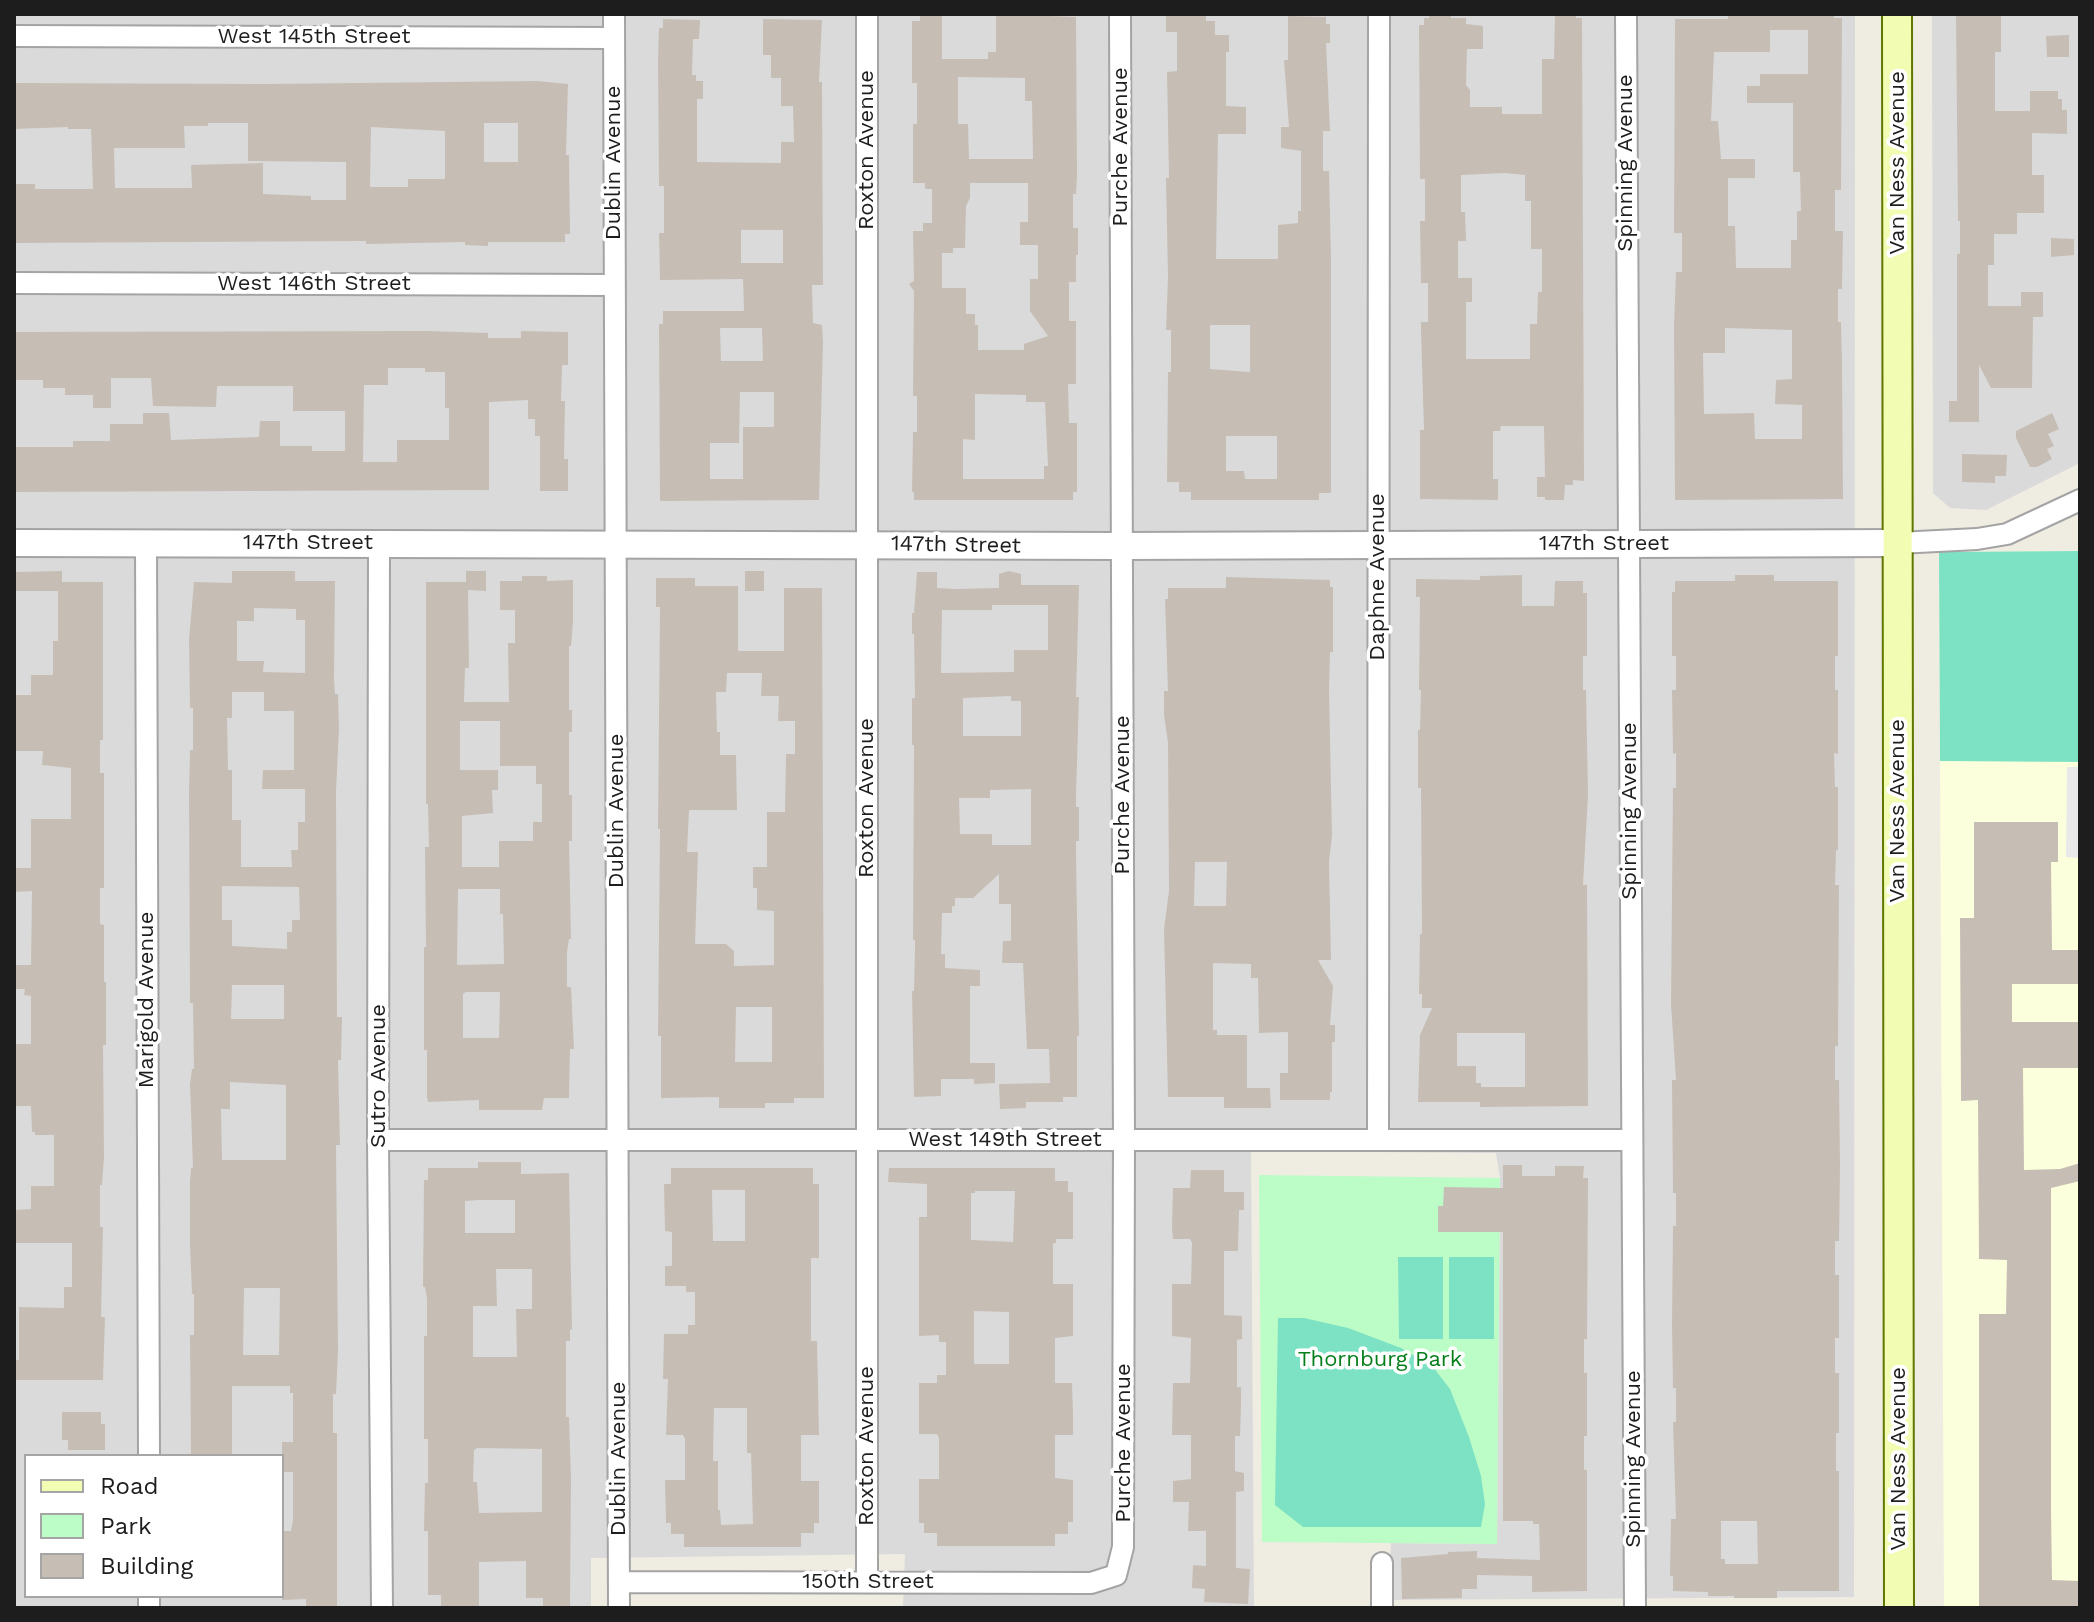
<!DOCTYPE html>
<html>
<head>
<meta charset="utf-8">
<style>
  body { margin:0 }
  #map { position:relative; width:2094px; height:1622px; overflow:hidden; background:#efece2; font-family:"Work Sans",sans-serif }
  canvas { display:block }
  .frame { position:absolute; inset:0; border:16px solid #1d1d1d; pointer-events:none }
  .legend { position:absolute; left:24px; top:1454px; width:260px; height:144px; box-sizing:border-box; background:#fff; border:2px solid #a5a5a5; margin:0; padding:10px 14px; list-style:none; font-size:24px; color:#1d1d1d }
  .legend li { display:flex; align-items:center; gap:16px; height:40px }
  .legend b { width:40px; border:2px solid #a5a5a5 }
</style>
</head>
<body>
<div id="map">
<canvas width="2094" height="1622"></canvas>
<div class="frame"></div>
<ul class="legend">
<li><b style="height:10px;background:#f2fcb2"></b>Road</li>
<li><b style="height:22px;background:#bcfcc7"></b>Park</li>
<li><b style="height:22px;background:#c6beb5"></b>Building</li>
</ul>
</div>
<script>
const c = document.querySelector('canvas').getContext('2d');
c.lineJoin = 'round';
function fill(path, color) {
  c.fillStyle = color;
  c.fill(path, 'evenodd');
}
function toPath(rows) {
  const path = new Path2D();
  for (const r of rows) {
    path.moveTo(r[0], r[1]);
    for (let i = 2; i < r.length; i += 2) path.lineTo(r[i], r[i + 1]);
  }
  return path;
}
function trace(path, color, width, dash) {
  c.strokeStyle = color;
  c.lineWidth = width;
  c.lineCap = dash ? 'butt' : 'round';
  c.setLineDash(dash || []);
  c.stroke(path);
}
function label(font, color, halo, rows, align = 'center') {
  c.font = font + ' "Work Sans",sans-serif';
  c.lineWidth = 7;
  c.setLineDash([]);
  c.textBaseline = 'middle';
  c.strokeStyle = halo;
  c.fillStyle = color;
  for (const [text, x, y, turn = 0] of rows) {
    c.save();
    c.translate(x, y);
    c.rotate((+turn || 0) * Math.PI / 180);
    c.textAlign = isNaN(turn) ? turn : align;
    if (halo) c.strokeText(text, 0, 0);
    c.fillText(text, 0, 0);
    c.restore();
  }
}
const residential = toPath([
  [14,14,1855,14,1854,1597,1389,1600,1391,1543,1497,1544,1500,1178,1496,1153,1251,1151,1254,1608,903,1608,905,1554,591,1558,591,1608,14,1608],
  [26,1456,282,1456,282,1596,26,1596],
  [1932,14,2080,14,2080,463,1986,510,1950,508,1933,493]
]);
const education = toPath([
  [2080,551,2080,1608,1944,1608,1939,552]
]);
const park = toPath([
  [1259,1175,1500,1178,1497,1544,1262,1542]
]);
const pitch = toPath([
  [2080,551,2080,762,1940,761,1939,552],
  [1398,1257,1443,1257,1443,1339,1399,1339],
  [1449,1257,1494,1257,1494,1339,1449,1339],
  [1278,1318,1304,1318,1348,1328,1401,1348,1433,1367,1450,1389,1469,1437,1481,1476,1485,1504,1481,1527,1303,1527,1275,1505]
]);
const parking = toPath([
  [2067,767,2080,767,2080,858,2066,857]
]);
const building = toPath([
  [920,14,942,14,942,59,988,59,988,52,996,52,996,14,1076,17,1077,175,1076,194,1073,194,1073,228,1078,228,1078,255,1076,255,1076,282,1069,282,1069,321,1076,321,1076,384,1068,384,1069,423,1077,423,1077,492,1073,492,1073,500,914,500,914,492,912,492,913,432,917,432,917,396,913,396,914,291,909,284,914,281,913,231,923,231,923,223,932,223,932,189,925,189,925,183,913,183,913,124,917,124,917,83,912,83,912,21,920,21],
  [958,77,1025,78,1025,101,1032,101,1033,159,969,159,968,124,958,124],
  [970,183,1028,183,1028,222,1020,222,1020,245,1038,245,1038,279,1030,279,1030,311,1048,336,1024,344,1024,350,978,350,978,325,975,325,975,314,966,314,966,288,942,288,942,253,953,253,953,248,965,248,966,206,970,198],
  [975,394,1026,395,1026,402,1045,402,1048,466,1044,466,1044,479,963,479,963,439,975,440],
  [1166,14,1206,14,1206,21,1215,21,1215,35,1229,35,1229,52,1226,52,1226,106,1246,107,1246,134,1218,134,1216,259,1278,259,1278,225,1298,223,1298,211,1301,211,1301,151,1281,148,1281,127,1289,127,1284,60,1288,60,1288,16,1326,17,1326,24,1330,24,1330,43,1326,43,1330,131,1323,131,1323,171,1329,171,1331,257,1331,493,1319,493,1319,500,1191,500,1191,492,1179,492,1179,482,1167,482,1168,372,1171,372,1171,330,1166,330,1168,278,1166,178,1169,178,1167,72,1177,71,1177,32,1166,32],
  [1210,325,1250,325,1250,372,1210,369],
  [1226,436,1277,436,1277,479,1245,479,1244,471,1226,471],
  [1429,14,1451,14,1451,18,1466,18,1466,24,1483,26,1483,49,1467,49,1466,85,1470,90,1470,107,1502,107,1502,114,1542,114,1542,59,1554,59,1555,14,1576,14,1576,18,1582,18,1584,481,1573,480,1573,485,1565,485,1564,500,1545,500,1545,497,1537,497,1537,477,1545,477,1544,426,1501,426,1500,431,1493,431,1493,479,1498,479,1498,500,1420,499,1420,430,1424,430,1421,331,1421,322,1428,322,1428,283,1421,283,1420,221,1425,221,1425,179,1420,179,1419,25,1424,25,1424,18,1429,18],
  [1505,173,1525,175,1525,201,1531,201,1531,249,1542,249,1542,292,1538,292,1537,324,1530,324,1530,359,1466,359,1466,302,1472,302,1472,278,1458,278,1458,241,1466,241,1465,212,1461,212,1461,175],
  [1728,14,1834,14,1834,18,1842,18,1841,190,1835,190,1835,231,1843,231,1842,289,1838,289,1838,322,1841,322,1842,363,1843,499,1675,500,1674,325,1676,272,1682,272,1682,233,1674,233,1675,19,1728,19],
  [1770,30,1808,30,1808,74,1760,74,1760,86,1747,86,1747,103,1793,103,1793,172,1800,172,1801,211,1797,211,1797,240,1791,240,1791,268,1736,268,1735,226,1728,226,1728,178,1755,178,1755,159,1721,159,1718,121,1711,121,1714,52,1770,52],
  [1725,328,1792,330,1792,379,1776,380,1775,404,1802,405,1802,439,1755,439,1754,413,1704,414,1703,353,1725,353],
  [1956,14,2001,14,2001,52,1995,52,1995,111,2030,111,2030,91,2058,91,2058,99,2062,99,2062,110,2067,110,2067,134,2032,133,2032,175,2044,175,2044,213,2017,213,2017,234,1994,234,1994,265,1988,265,1988,306,2021,306,2021,292,2043,292,2043,317,2033,317,2032,388,1991,388,1979,365,1979,422,1949,422,1949,401,1957,401,1957,254,1960,254,1960,221,1958,221],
  [663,19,700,20,699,39,693,39,692,75,696,75,696,81,703,81,703,99,697,99,697,162,781,163,781,142,794,142,793,106,781,106,781,78,771,78,771,55,763,55,763,19,822,20,819,82,822,82,823,285,812,285,813,323,822,325,823,342,819,500,660,501,659,324,663,324,663,311,744,311,743,279,660,280,659,233,664,233,664,186,659,186,658,60,659,28,663,28],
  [741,230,783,230,783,263,741,263],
  [720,328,762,328,763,361,721,361],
  [740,392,774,392,774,427,743,427,743,479,710,479,710,443,739,443],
  [2069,35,2069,57,2047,57,2046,36],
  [537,81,568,84,566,155,569,155,570,234,565,234,565,242,488,242,488,246,465,245,465,242,366,244,366,241,14,243,14,184,35,184,35,189,93,189,91,129,68,129,68,127,14,129,14,83,267,84],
  [208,123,248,123,248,161,346,162,346,200,311,200,311,196,263,194,263,163,191,165,192,188,115,188,114,148,185,148,184,126,208,126],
  [484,123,518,123,518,162,484,162],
  [371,127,445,131,445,179,408,179,408,187,370,187],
  [2051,238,2074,239,2074,255,2051,257],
  [428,331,488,333,488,338,521,338,521,331,568,332,568,365,562,365,561,401,565,401,564,459,568,459,568,491,540,491,540,436,535,436,535,419,528,419,528,400,489,402,489,490,14,492,14,447,73,447,73,441,110,441,110,424,143,424,143,413,169,413,171,440,259,437,260,421,280,421,280,446,312,446,312,451,345,451,345,411,293,411,293,386,217,386,216,407,153,406,151,378,111,378,111,408,93,408,93,395,65,395,65,388,43,388,43,380,14,380,14,332],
  [388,368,425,368,425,372,445,372,445,408,449,408,449,440,397,440,397,462,363,462,364,385,388,385],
  [2052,413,2059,429,2048,434,2054,446,2047,449,2052,459,2037,467,2030,467,2016,438,2016,431],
  [1962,454,2007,455,2006,476,1995,476,1995,483,1962,482],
  [62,571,62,582,103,582,103,740,100,740,100,773,104,773,104,888,100,888,100,924,104,925,104,982,106,982,106,1045,103,1045,104,1157,102,1185,100,1185,100,1227,103,1227,101,1317,105,1317,103,1380,14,1380,14,1360,19,1360,19,1307,64,1308,64,1287,72,1287,72,1243,14,1243,14,1210,31,1209,31,1186,54,1186,54,1135,35,1135,35,1132,32,1132,31,1106,14,1106,14,1044,31,1044,31,996,24,995,25,989,14,989,14,965,31,965,32,891,14,892,14,868,31,868,31,819,71,819,71,768,42,765,43,751,14,751,14,695,31,695,31,675,53,675,53,641,58,641,58,591,14,591,14,572],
  [232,571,295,571,295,581,335,581,334,680,335,694,338,694,339,729,336,792,337,1017,342,1017,341,1060,338,1060,340,1145,336,1145,338,1351,336,1394,333,1394,333,1433,337,1433,337,1608,306,1608,306,1599,282,1600,284,1531,291,1531,293,1520,293,1472,282,1472,282,1442,293,1442,293,1393,290,1393,290,1386,232,1386,232,1456,191,1456,190,1335,194,1335,194,1294,192,1294,190,1244,190,1182,191,1168,193,1168,190,1084,192,1069,194,1069,193,1003,190,1003,189,792,190,750,193,750,193,708,190,708,189,639,194,582,232,583],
  [254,608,296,609,296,620,305,620,305,673,263,672,264,661,237,661,237,621,254,621],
  [232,692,264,692,264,711,294,711,294,770,263,770,262,789,305,789,305,822,298,822,298,850,291,850,292,867,241,867,241,820,232,820,232,770,228,770,227,718,232,718],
  [222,886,299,887,300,920,292,920,292,932,287,932,287,949,232,946,232,920,222,920],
  [232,985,284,985,284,1019,231,1019],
  [230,1082,286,1085,286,1160,222,1160,221,1109,230,1109],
  [244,1288,280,1288,279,1355,243,1355],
  [466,571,486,571,486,591,468,590,469,668,465,668,464,702,509,702,508,643,515,643,515,610,500,610,500,581,522,581,522,576,547,576,547,581,573,580,573,621,571,646,569,646,569,710,572,710,572,732,569,732,569,795,572,795,572,841,569,841,571,939,569,939,567,952,567,987,571,987,574,1049,570,1049,569,1098,544,1098,542,1110,479,1110,479,1100,428,1102,427,1097,427,1050,424,1050,424,947,426,947,425,847,429,847,428,804,426,804,426,582,466,582],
  [460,721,500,721,500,766,536,766,536,784,542,784,542,822,533,822,533,841,499,841,499,867,462,867,462,816,493,813,492,790,498,790,498,770,460,770],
  [458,889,500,889,500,914,503,914,504,964,457,965],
  [466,992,500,992,499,1038,463,1038,463,994],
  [745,571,764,571,764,591,745,591],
  [1009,571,1021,574,1021,585,1079,585,1076,697,1079,697,1076,795,1076,807,1079,807,1079,841,1076,841,1076,854,1079,1036,1077,1036,1077,1097,1063,1097,1063,1102,1026,1102,1026,1108,1000,1109,999,1084,1050,1083,1049,1049,1027,1049,1023,963,1002,963,1003,941,1011,941,1011,904,999,904,999,874,973,898,955,898,955,906,952,906,952,913,942,913,941,954,945,954,945,968,980,970,980,986,970,986,970,1063,995,1063,995,1083,974,1084,974,1079,941,1079,941,1096,914,1097,912,991,914,991,915,948,915,940,913,940,914,745,912,745,912,698,915,698,914,634,912,634,912,613,914,613,917,572,937,572,937,588,957,589,999,588,999,574],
  [992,605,1048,605,1048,650,1014,650,1014,672,941,673,942,610,992,610],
  [1011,696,1011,701,1021,701,1021,736,963,736,963,698],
  [1031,789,1031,845,992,845,992,834,960,834,959,798,990,798,990,790],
  [1522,575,1522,606,1554,606,1555,581,1583,581,1583,593,1587,593,1587,656,1583,656,1583,690,1586,690,1588,795,1583,885,1587,885,1588,1106,1480,1107,1480,1102,1418,1102,1420,1035,1432,1008,1422,1008,1422,994,1419,994,1420,934,1422,934,1421,788,1418,788,1418,730,1420,730,1421,690,1419,690,1420,597,1416,597,1416,579,1480,580,1480,576],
  [1457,1033,1525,1033,1525,1087,1481,1087,1481,1083,1476,1083,1476,1066,1457,1066],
  [1735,575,1774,575,1774,581,1838,581,1838,656,1835,656,1835,690,1838,690,1838,754,1834,753,1835,787,1838,787,1838,850,1836,850,1835,885,1839,885,1838,1046,1835,1046,1835,1080,1839,1080,1840,1166,1839,1241,1835,1241,1835,1275,1839,1275,1839,1338,1835,1338,1835,1373,1839,1373,1839,1433,1836,1433,1836,1471,1839,1471,1839,1591,1777,1591,1777,1598,1734,1598,1734,1596,1708,1596,1708,1592,1673,1591,1673,1576,1670,1576,1671,1519,1676,1519,1673,1422,1676,1422,1676,1388,1673,1388,1672,1325,1673,1226,1676,1226,1676,1193,1673,1193,1672,1080,1676,1080,1671,1004,1673,788,1676,788,1676,753,1673,754,1672,690,1676,690,1676,656,1672,656,1672,592,1675,592,1675,581,1735,581],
  [1721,1521,1757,1521,1758,1564,1725,1564,1725,1559,1721,1559],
  [1226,577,1330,580,1330,587,1333,587,1333,652,1330,652,1329,690,1332,836,1329,861,1331,960,1318,960,1333,986,1330,1025,1335,1025,1335,1042,1332,1042,1332,1092,1330,1092,1330,1100,1280,1100,1280,1073,1288,1073,1288,1032,1259,1033,1258,978,1251,978,1251,964,1213,963,1213,1030,1217,1030,1217,1035,1247,1035,1247,1088,1270,1088,1271,1108,1224,1108,1224,1097,1168,1097,1164,929,1169,891,1168,743,1164,715,1164,691,1168,691,1165,599,1168,599,1168,588,1226,588],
  [1195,862,1227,862,1226,906,1194,906],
  [656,578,695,578,695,586,738,586,738,651,784,651,784,588,822,588,824,1098,794,1098,794,1103,765,1103,765,1108,719,1108,719,1097,661,1098,661,1036,658,1036,660,829,658,829,660,607,656,607],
  [727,673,762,673,761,696,779,696,778,721,795,721,795,754,786,754,785,812,767,812,767,867,753,867,753,888,757,888,757,910,774,911,774,965,734,966,734,951,726,944,695,944,698,852,687,852,689,810,737,810,736,755,720,755,720,732,717,732,716,692,726,692],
  [736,1007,772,1007,772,1062,735,1062],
  [1974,822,2058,822,2058,862,2051,862,2052,950,2080,950,2080,984,2012,984,2012,1022,2080,1022,2080,1068,2023,1068,2024,1170,2060,1169,2080,1163,2080,1181,2051,1188,2051,1510,2052,1580,2080,1581,2080,1608,1979,1608,1979,1314,2006,1314,2007,1260,1979,1259,1978,1100,1961,1101,1960,918,1974,918],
  [478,1162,521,1162,521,1174,569,1173,572,1329,570,1330,570,1341,566,1341,566,1417,569,1417,571,1478,570,1608,543,1608,543,1598,526,1598,526,1561,479,1562,479,1608,441,1608,441,1595,428,1595,428,1531,424,1531,425,1483,428,1483,428,1439,424,1439,424,1336,427,1336,427,1299,425,1287,423,1287,424,1180,428,1180,428,1168,478,1168],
  [479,1200,515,1200,515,1233,465,1233,465,1201],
  [496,1269,532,1269,532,1309,516,1309,517,1357,473,1357,473,1306,497,1306],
  [477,1448,542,1449,542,1512,479,1513,477,1482,473,1482,474,1450],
  [1503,1165,1522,1165,1522,1176,1555,1176,1555,1166,1584,1166,1583,1178,1588,1178,1587,1339,1584,1339,1584,1373,1587,1373,1587,1436,1584,1436,1584,1470,1587,1470,1587,1591,1532,1592,1532,1576,1477,1575,1477,1589,1462,1589,1462,1598,1402,1599,1401,1558,1448,1554,1448,1552,1477,1551,1477,1558,1540,1560,1539,1524,1533,1524,1533,1521,1503,1521,1503,1232,1438,1232,1438,1206,1443,1206,1444,1187,1503,1188],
  [671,1168,813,1168,813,1184,819,1184,819,1258,811,1258,811,1341,817,1341,819,1435,801,1435,801,1481,819,1481,819,1523,814,1523,814,1533,801,1533,801,1547,684,1547,684,1534,671,1534,671,1523,666,1523,665,1480,685,1480,685,1439,683,1435,666,1435,668,1379,663,1379,664,1334,688,1334,688,1325,695,1325,695,1292,686,1292,686,1286,665,1286,665,1266,672,1266,672,1232,665,1231,664,1184,671,1184],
  [712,1190,745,1190,745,1241,713,1241],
  [714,1408,747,1408,747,1453,751,1453,753,1524,721,1525,720,1510,718,1510,718,1461,713,1461],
  [889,1168,1055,1168,1055,1181,1068,1181,1068,1192,1073,1192,1073,1239,1056,1239,1056,1243,1053,1243,1053,1284,1073,1284,1073,1336,1055,1338,1055,1383,1072,1383,1073,1412,1073,1435,1055,1435,1055,1478,1073,1480,1073,1522,1068,1522,1068,1534,1055,1534,1055,1546,937,1546,937,1533,924,1533,924,1523,919,1523,919,1479,939,1479,939,1438,937,1434,919,1434,919,1383,937,1383,937,1375,946,1375,946,1342,939,1342,939,1335,919,1336,919,1217,927,1217,927,1184,888,1182],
  [975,1191,1015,1191,1013,1242,971,1240,971,1193,975,1193],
  [974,1311,1009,1312,1009,1364,974,1364],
  [1191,1170,1224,1170,1224,1192,1244,1192,1244,1210,1239,1210,1238,1251,1224,1251,1224,1315,1242,1316,1242,1339,1237,1340,1237,1387,1241,1387,1241,1404,1240,1436,1235,1436,1235,1471,1244,1473,1244,1491,1236,1492,1236,1568,1250,1569,1248,1604,1204,1602,1205,1589,1192,1588,1193,1565,1206,1566,1206,1531,1188,1531,1189,1502,1173,1502,1173,1481,1191,1479,1191,1435,1172,1435,1173,1383,1190,1383,1191,1338,1172,1336,1172,1284,1191,1284,1192,1243,1190,1239,1173,1239,1172,1228,1173,1188,1190,1188],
  [62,1412,101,1412,101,1424,105,1424,105,1450,68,1450,68,1440,62,1440]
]);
const minor = toPath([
  [614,14,619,1608],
  [867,14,867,1581],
  [1626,14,1635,1608],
  [14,36,614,38],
  [14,283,615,285],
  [379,543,378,1140,382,1608],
  [1898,543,1977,539,2007,534,2080,500],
  [146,544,149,1456],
  [378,1140,1632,1140],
  [1378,1140,1379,14],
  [1382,1563,1382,1608],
  [619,1582,1091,1583,1116,1575,1123,1547,1124,1140,1120,14],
  [149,1596,149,1608]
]);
const tertiary = toPath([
  [14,543,1122,546,1898,543]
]);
const secondary = toPath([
  [1897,14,1899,1608]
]);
const streetNames = [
  ["West 145th Street",314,37],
  ["Purche Avenue",1121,147,-90],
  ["Roxton Avenue",867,150,-90],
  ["Dublin Avenue",614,163,-90],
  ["Spinning Avenue",1626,163,-90],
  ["Van Ness Avenue",1898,163,-90],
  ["West 146th Street",314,284],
  ["147th Street",308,543],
  ["147th Street",1604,544],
  ["147th Street",956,545,1],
  ["Daphne Avenue",1378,577,-90],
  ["Purche Avenue",1123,795,-90],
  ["Roxton Avenue",867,798,-90],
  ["Dublin Avenue",617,811,-90],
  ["Spinning Avenue",1630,811,-90],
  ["Van Ness Avenue",1898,811,-90],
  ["Marigold Avenue",147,1000,-90],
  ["Sutro Avenue",379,1076,-90],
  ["West 149th Street",1005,1140],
  ["Purche Avenue",1124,1443,-90],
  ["Roxton Avenue",867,1446,-90],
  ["Dublin Avenue",619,1459,-90],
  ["Spinning Avenue",1634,1459,-90],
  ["Van Ness Avenue",1899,1459,-90],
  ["150th Street",868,1582]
];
const parkNames = [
  ["Thornburg Park",1380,1360]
];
fill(residential, '#dbdada');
fill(education, '#fcffdb');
fill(park, '#bcfcc7');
fill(pitch, '#7ce2c3');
fill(parking, '#e9e9e9');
fill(building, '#c6beb5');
trace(minor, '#a4a4a4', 24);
trace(tertiary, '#a4a4a4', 30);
trace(secondary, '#607800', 32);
trace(minor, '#fff', 20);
trace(tertiary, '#fff', 26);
trace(secondary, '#f2fcb2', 28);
label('22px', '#1d1d1d', '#fff', streetNames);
label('22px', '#067f1b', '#fff', parkNames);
</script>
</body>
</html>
